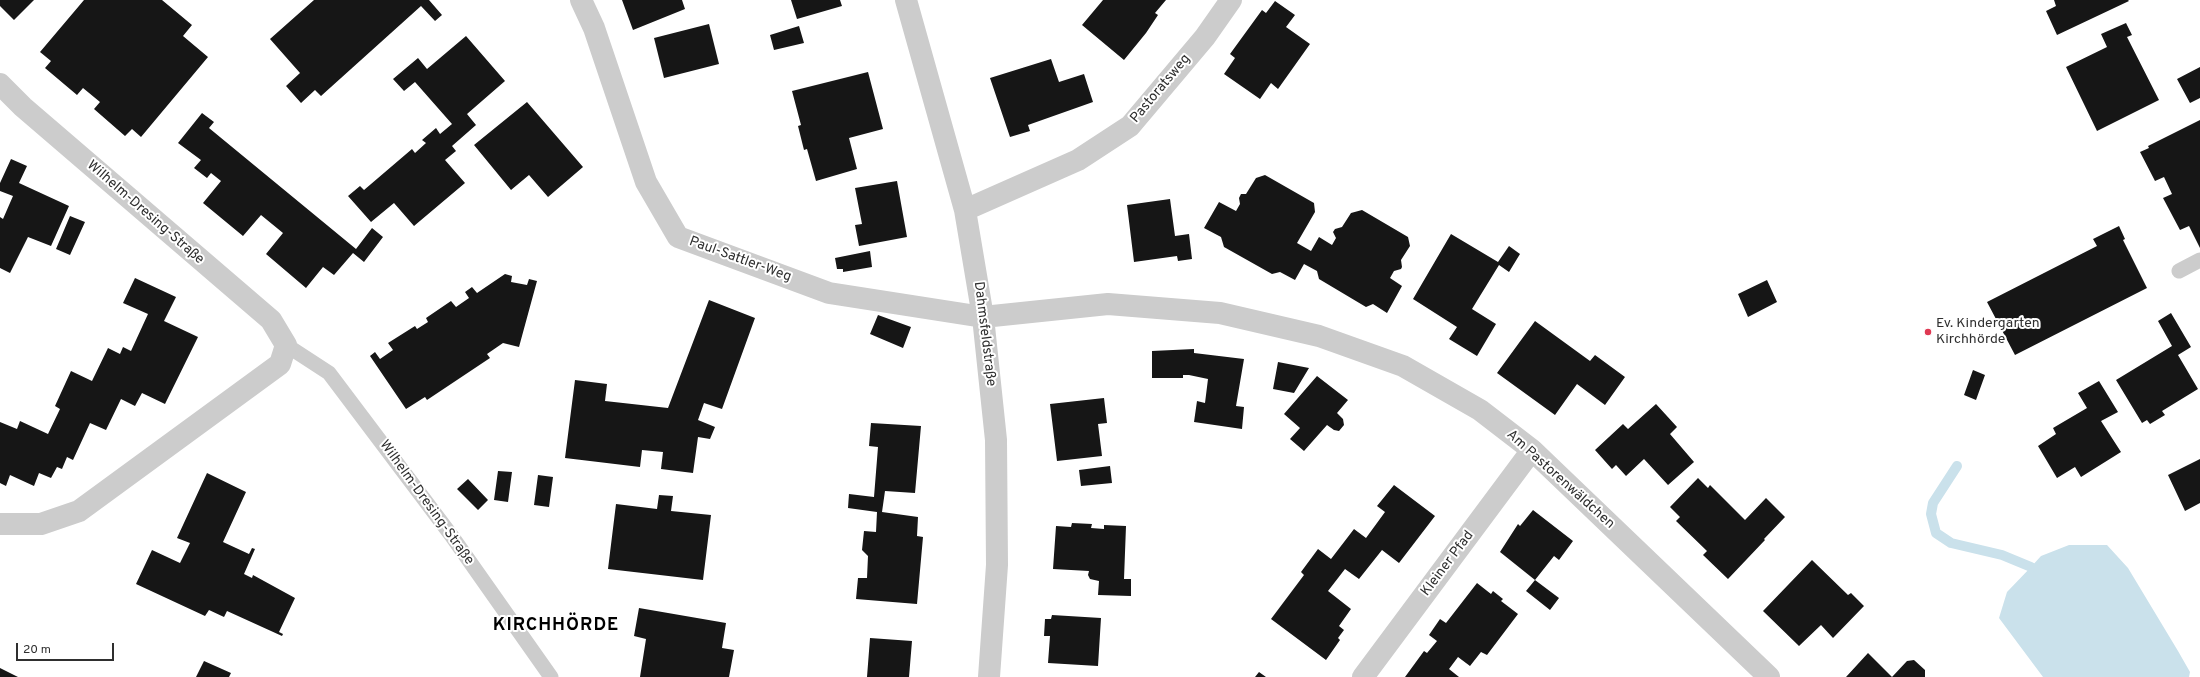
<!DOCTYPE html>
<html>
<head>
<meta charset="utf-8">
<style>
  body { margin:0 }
  #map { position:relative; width:2200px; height:677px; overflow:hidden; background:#fff; font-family:Overpass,sans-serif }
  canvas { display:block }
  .scale { position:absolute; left:16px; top:643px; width:98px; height:18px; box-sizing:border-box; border:2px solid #2f2f2f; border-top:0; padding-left:5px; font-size:12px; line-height:14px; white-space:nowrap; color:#2f2f2f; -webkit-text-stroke:3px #fff; paint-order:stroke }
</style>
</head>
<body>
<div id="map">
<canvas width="2200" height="677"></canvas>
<div class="scale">20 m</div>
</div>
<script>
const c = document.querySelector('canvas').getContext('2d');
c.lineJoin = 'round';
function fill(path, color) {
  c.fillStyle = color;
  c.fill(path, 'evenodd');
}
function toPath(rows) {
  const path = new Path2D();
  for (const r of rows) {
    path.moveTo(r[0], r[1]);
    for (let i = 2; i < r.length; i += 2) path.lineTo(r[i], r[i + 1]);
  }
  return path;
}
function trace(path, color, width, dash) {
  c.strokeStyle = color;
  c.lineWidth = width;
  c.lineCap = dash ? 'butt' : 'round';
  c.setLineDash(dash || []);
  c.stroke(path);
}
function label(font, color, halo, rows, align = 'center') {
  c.font = font + ' Overpass,sans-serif';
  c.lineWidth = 4;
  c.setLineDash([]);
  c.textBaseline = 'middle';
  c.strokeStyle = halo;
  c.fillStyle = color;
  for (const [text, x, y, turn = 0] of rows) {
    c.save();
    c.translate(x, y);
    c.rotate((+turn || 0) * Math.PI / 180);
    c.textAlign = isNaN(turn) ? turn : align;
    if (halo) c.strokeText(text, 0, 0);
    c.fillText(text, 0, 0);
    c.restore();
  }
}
const water = toPath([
  [2069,545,2107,545,2128,568,2178,651,2190,672,2189,677,2043,677,1999,618,2007,592,2031,567,2041,556]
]);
const stream = toPath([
  [1957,466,1933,503,1931,514,1936,533,1951,543,2002,555,2031,567]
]);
const building = toPath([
  [0,0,34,0,14,20,0,6],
  [84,0,162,0,192,25,183,36,208,57,141,137,132,129,125,136,94,109,100,102,83,88,77,95,45,68,51,61,40,52],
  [314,0,429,0,442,15,435,21,421,6,321,96,315,90,301,103,286,86,300,73,270,39],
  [622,0,682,0,685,9,633,30],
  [791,0,840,0,842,6,797,19],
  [1103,0,1166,0,1155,13,1158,15,1146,33,1124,60,1082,25],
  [2054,0,2128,0,2129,1,2057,35,2046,11,2056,6],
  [1275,1,1295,15,1286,27,1310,44,1278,89,1271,83,1260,99,1224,74,1235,58,1230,54,1262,10,1266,13],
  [2126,23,2132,35,2127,37,2159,100,2097,131,2066,67,2107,47,2101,34],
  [709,24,719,64,664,78,654,38],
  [799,26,804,43,774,50,770,35],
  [466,36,505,81,467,114,476,125,452,146,456,151,445,160,465,183,414,226,394,203,371,222,348,196,360,186,364,190,412,149,415,153,426,143,422,140,436,128,440,134,452,124,415,82,404,91,393,79,418,58,427,69],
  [1051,59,1059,82,1084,74,1093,102,1028,125,1030,131,1010,137,990,78],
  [2200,67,2200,98,2190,103,2177,79],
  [868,72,883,129,849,138,857,169,816,181,807,149,804,150,798,126,801,125,792,91],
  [527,102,583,167,548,197,529,175,511,190,474,145],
  [202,113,214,122,209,128,356,249,372,228,383,237,364,262,353,253,334,275,323,267,306,288,266,254,283,233,261,215,243,236,203,203,221,181,211,173,207,178,194,168,201,160,178,143],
  [2200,120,2200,248,2189,226,2180,230,2163,198,2172,194,2164,177,2155,181,2140,152,2149,148,2148,146],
  [11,159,27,166,19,183,69,206,51,246,28,237,10,273,0,268,0,217,3,219,13,196,0,191,0,183],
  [1265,175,1314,203,1315,212,1297,243,1311,251,1319,237,1332,245,1336,238,1333,232,1335,229,1342,227,1351,213,1362,210,1408,237,1410,246,1401,260,1402,267,1401,269,1394,271,1390,278,1402,286,1387,313,1373,304,1366,307,1319,279,1317,271,1304,264,1295,280,1280,272,1272,274,1224,247,1221,237,1204,228,1219,202,1236,211,1240,204,1239,198,1241,194,1246,194,1256,178],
  [897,181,907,237,859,246,855,225,862,224,855,188],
  [1170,199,1175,236,1189,234,1192,259,1178,261,1177,256,1134,262,1127,205],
  [70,216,85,222,70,255,56,249],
  [2119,226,2125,239,2123,240,2147,288,2015,355,1987,302,2097,246,2093,239],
  [1451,234,1498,262,1509,246,1520,254,1509,272,1499,265,1472,309,1496,324,1477,356,1449,339,1457,327,1413,299],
  [870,251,872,267,843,272,843,269,837,269,835,258],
  [505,274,512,276,511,282,527,285,529,279,537,281,519,347,503,343,487,354,490,358,427,400,425,397,406,409,370,356,375,352,380,359,393,350,388,343,415,326,417,329,428,322,426,318,451,301,456,307,469,298,465,292,472,287,477,293],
  [135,278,176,297,164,321,198,337,165,404,142,393,135,406,121,399,106,430,90,423,73,460,67,457,62,469,57,467,51,478,39,473,34,486,10,475,6,486,0,483,0,422,17,429,20,421,48,434,60,409,55,406,71,371,92,381,108,348,120,354,123,347,131,351,148,314,123,303],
  [1767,280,1777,302,1748,317,1738,294],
  [709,300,755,318,722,409,704,403,698,420,715,427,710,439,698,437,693,473,661,469,663,452,642,450,640,467,565,458,575,380,607,384,605,401,668,408],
  [2171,313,2191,347,2178,355,2198,389,2162,411,2165,415,2150,424,2147,420,2142,423,2116,380,2172,346,2158,321],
  [878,315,911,327,903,348,870,334],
  [1535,321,1590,361,1595,355,1625,377,1605,405,1577,384,1555,415,1497,373],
  [1194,349,1194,353,1244,359,1236,406,1244,407,1242,429,1194,422,1197,401,1205,403,1208,379,1189,375,1183,375,1183,378,1152,378,1152,351],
  [1278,362,1309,368,1294,393,1273,389],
  [1973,370,1985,375,1976,400,1964,395],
  [1317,376,1348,400,1337,413,1343,419,1344,425,1339,431,1334,430,1327,425,1304,451,1290,439,1300,428,1284,414],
  [2099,381,2118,412,2101,421,2121,452,2081,477,2075,467,2057,478,2038,446,2056,434,2053,428,2087,408,2078,393],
  [1104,398,1107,423,1098,424,1102,456,1057,461,1050,404],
  [1656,404,1677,427,1670,434,1694,462,1668,485,1644,459,1626,476,1616,465,1612,469,1595,450,1623,424,1628,429],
  [871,423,921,426,915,493,885,491,882,512,918,517,917,536,923,537,917,604,856,599,858,578,867,578,868,556,862,550,864,531,876,532,877,512,848,508,849,494,874,497,878,447,869,446],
  [2200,459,2200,503,2185,511,2168,475],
  [1110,466,1112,483,1081,486,1079,470],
  [498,471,512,472,508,502,494,500],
  [207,473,246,492,223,542,249,554,252,548,255,549,244,574,252,578,253,575,295,598,279,632,283,634,282,636,227,611,224,617,209,610,205,616,136,584,152,550,180,563,190,543,177,538],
  [538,475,553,477,549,507,534,505],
  [1698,478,1708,488,1710,485,1745,520,1766,498,1785,517,1764,539,1765,540,1728,579,1703,555,1707,551,1676,521,1680,517,1670,507],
  [468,479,488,500,478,510,457,489],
  [1394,485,1435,516,1399,563,1382,550,1359,579,1345,569,1328,591,1351,609,1339,626,1344,630,1338,638,1340,640,1326,660,1271,619,1304,575,1301,572,1318,549,1331,559,1354,529,1366,538,1385,512,1377,506],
  [659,495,673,496,671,511,711,515,703,580,608,569,616,504,657,509],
  [1533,510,1573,541,1559,560,1554,556,1535,580,1559,598,1550,610,1526,591,1535,580,1500,552,1518,524,1520,526],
  [1072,523,1092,524,1091,528,1104,529,1104,525,1126,526,1124,579,1131,579,1131,596,1098,595,1099,581,1090,579,1088,575,1089,571,1053,569,1056,526,1071,527],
  [1812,560,1848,595,1851,593,1864,606,1833,638,1821,625,1799,646,1763,611],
  [1477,583,1491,594,1493,591,1503,599,1501,601,1518,614,1487,655,1481,652,1470,666,1458,657,1449,669,1459,677,1405,677,1424,651,1427,653,1437,641,1429,635,1440,619,1446,623],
  [639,608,726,623,722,648,734,650,729,677,640,677,646,639,634,636],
  [1052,615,1101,618,1098,666,1048,663,1050,636,1044,636,1045,619,1051,619],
  [870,638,912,641,909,677,867,677],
  [1868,653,1892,677,1907,661,1914,660,1925,670,1925,677,1846,677],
  [204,661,231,673,229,677,196,677],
  [0,668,18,677,0,677],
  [1259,672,1266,677,1255,677]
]);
const service = toPath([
  [2179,271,2200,260],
  [286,345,329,373,451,535,551,677]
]);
const minor = toPath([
  [581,0,594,28,646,182,678,237,829,293,983,317,1108,304,1220,313,1319,336,1403,366,1480,410,1532,450,1769,677],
  [906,0,965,210,983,317,996,440,997,565,989,677],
  [0,84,23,107,271,320,286,345,280,364,79,511,41,524,0,524],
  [965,210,1078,160,1130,126,1205,37,1231,0],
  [1363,677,1532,450]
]);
const markers = [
  [1928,332,4,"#df3852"]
];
const streetNames = [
  ["Pastoratsweg",1161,89,-50],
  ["Wilhelm-Dresing-Straße",145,213,41],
  ["Paul-Sattler-Weg",740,260,20],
  ["Dahmsfeldstraße",984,334,83],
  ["Am Pastorenwäldchen",1560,480,42],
  ["Wilhelm-Dresing-Straße",426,503,54],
  ["Kleiner Pfad",1448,564,-53]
];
const poiNames = [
  ["Ev. Kindergarten",1936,324],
  ["Kirchhörde",1936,340]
];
const districtNames = [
  ["KIRCHHÖRDE",556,626]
];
fill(water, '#cae1eb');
trace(stream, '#cae1eb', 10);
fill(building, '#161616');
trace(service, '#ccc', 15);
trace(minor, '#ccc', 22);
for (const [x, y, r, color] of markers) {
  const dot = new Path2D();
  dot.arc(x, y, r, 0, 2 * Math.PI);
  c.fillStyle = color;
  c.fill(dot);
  trace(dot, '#fff', 1.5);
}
label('14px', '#2f2f2f', '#fff', streetNames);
label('14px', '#2f2f2f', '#fff', poiNames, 'left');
c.letterSpacing = '1px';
label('bold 18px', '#000', '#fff', districtNames);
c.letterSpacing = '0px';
</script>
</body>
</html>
